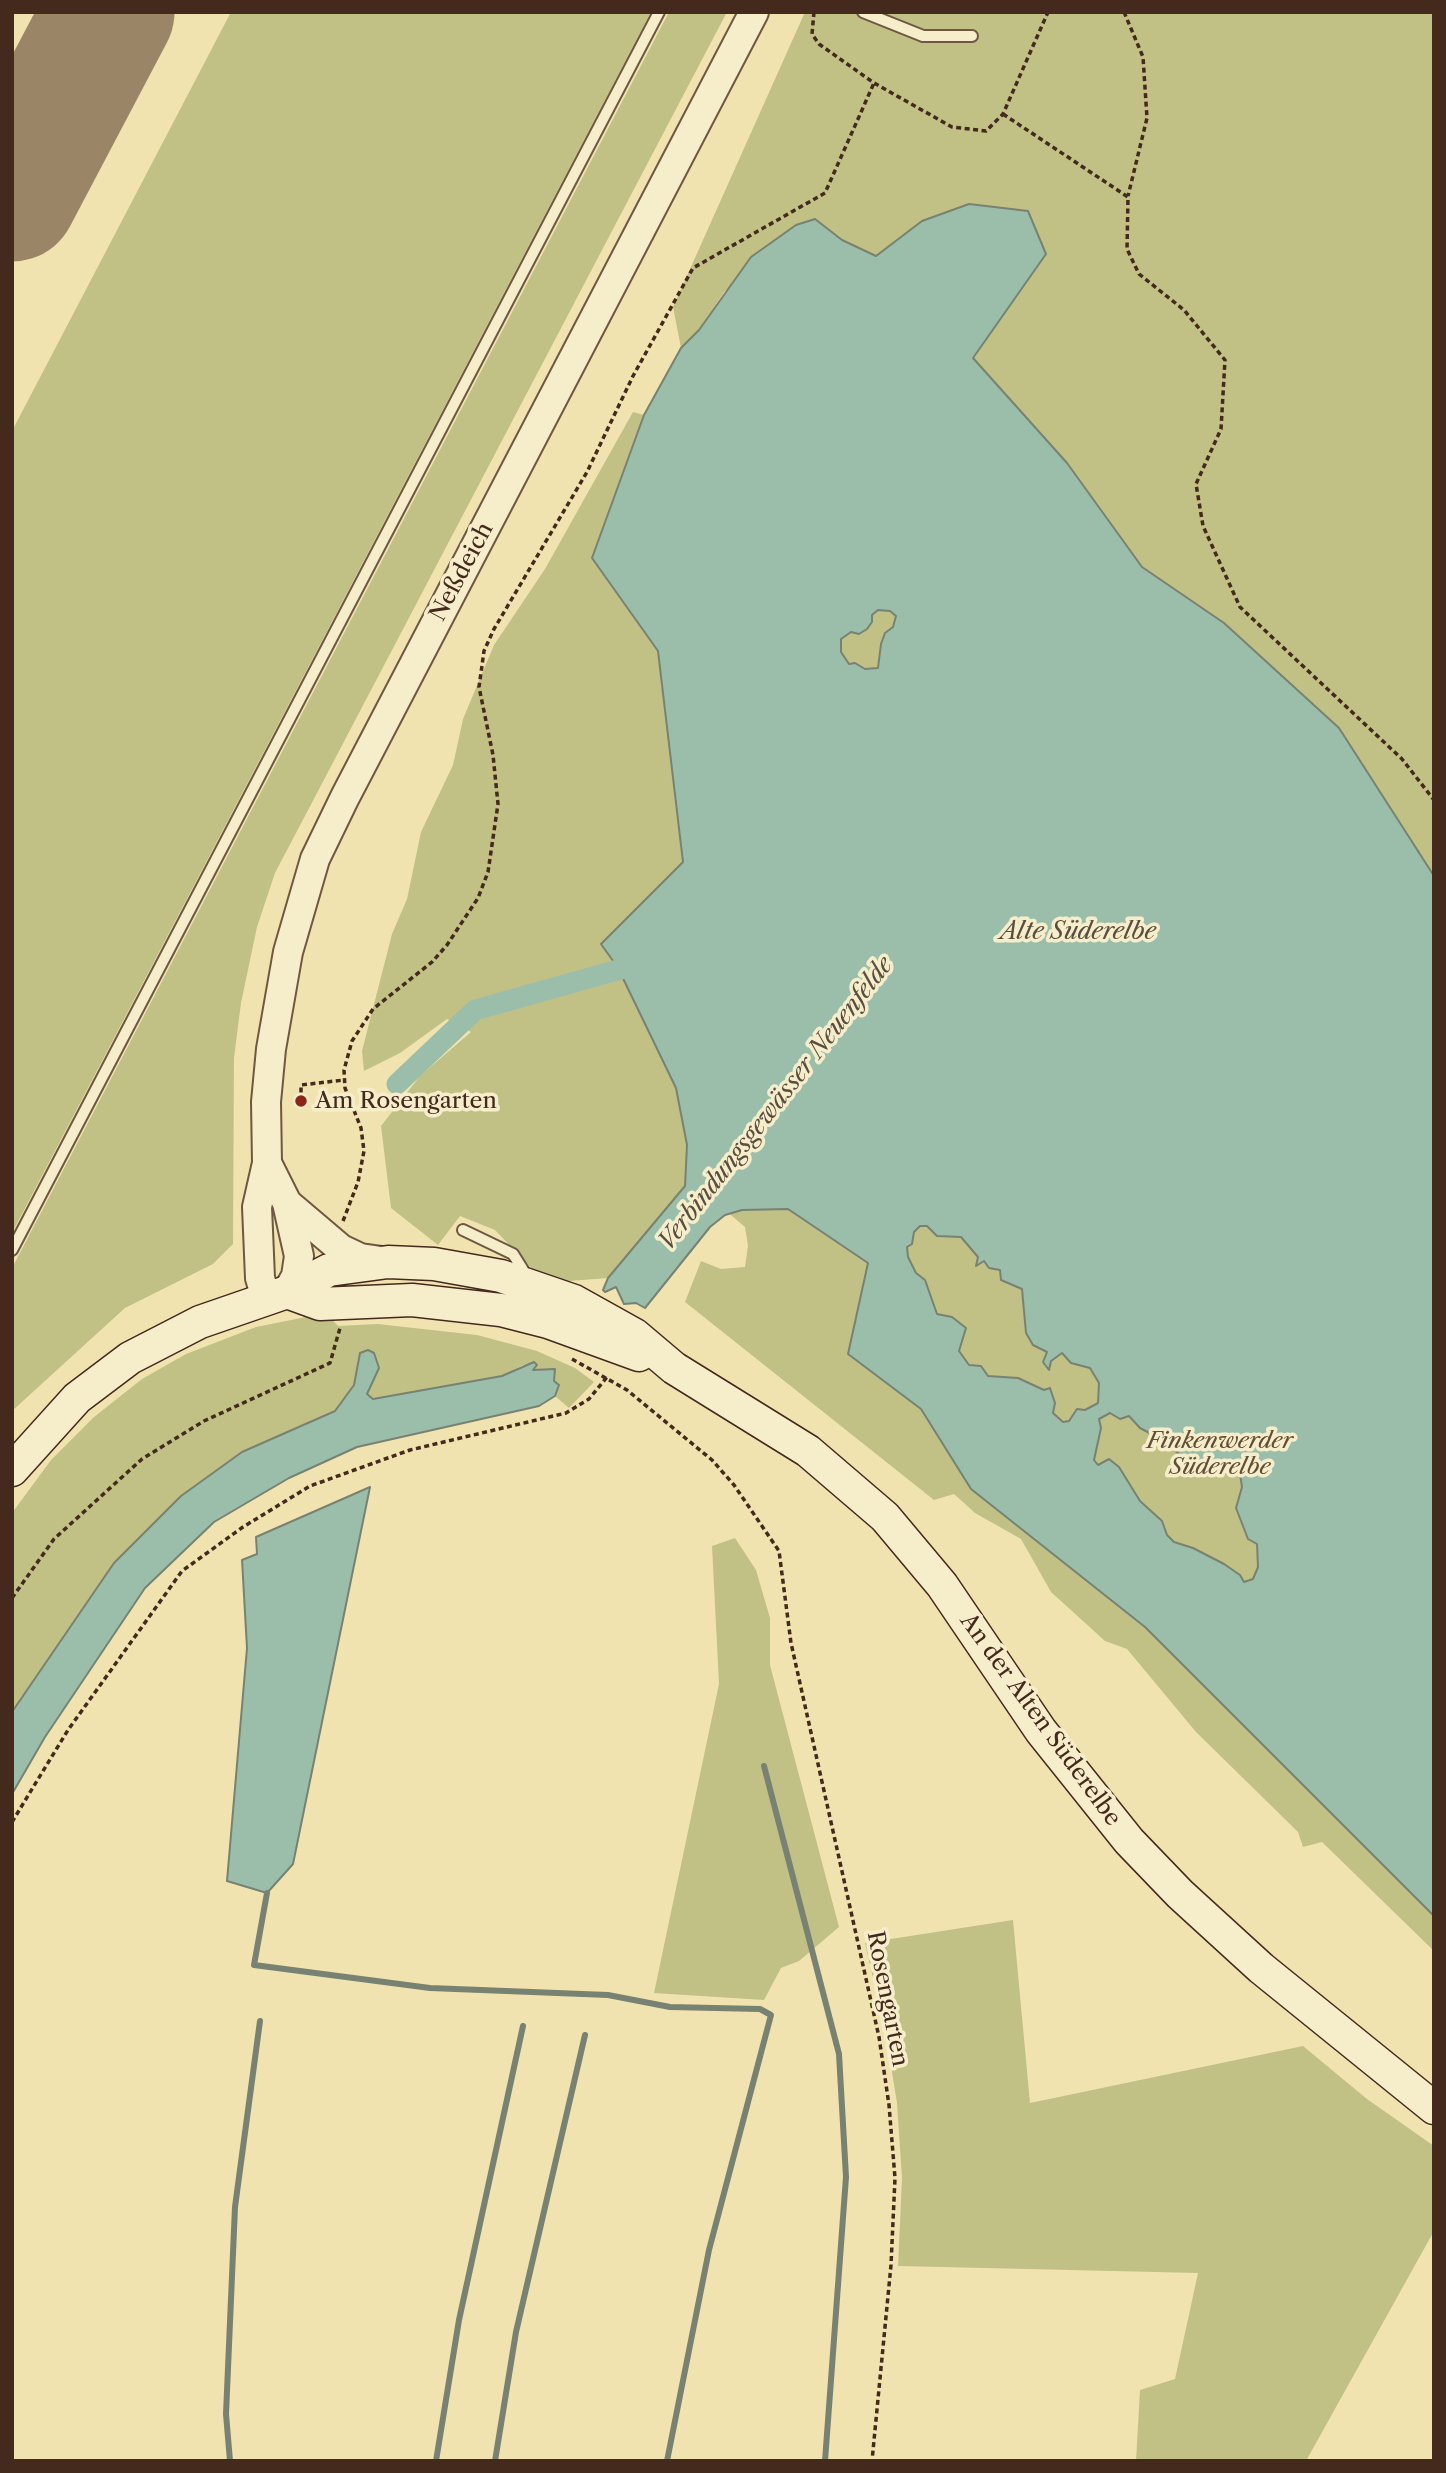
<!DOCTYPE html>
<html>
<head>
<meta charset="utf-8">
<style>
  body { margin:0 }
  #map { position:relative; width:1446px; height:2473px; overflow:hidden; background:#f1e3af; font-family:"Libre Caslon Text",serif }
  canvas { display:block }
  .frame { position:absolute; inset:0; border:14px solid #44291d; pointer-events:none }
</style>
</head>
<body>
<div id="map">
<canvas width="1446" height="2473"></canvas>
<div class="frame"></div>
</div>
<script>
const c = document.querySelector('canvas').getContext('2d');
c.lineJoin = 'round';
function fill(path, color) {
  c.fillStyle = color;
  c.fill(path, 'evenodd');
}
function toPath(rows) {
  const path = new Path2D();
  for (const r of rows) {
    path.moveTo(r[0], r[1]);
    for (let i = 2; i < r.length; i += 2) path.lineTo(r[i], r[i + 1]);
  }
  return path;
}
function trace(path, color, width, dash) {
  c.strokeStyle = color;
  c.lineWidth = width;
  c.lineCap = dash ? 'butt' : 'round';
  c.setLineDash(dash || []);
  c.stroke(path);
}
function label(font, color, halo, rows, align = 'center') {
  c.font = font + ' "Libre Caslon Text",serif';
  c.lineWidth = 7;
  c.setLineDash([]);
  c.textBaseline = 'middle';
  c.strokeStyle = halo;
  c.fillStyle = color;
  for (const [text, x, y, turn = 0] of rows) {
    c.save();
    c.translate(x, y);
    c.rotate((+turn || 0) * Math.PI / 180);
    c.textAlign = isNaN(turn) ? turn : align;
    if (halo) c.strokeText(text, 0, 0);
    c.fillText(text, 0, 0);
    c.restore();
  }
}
const green = toPath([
  [231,12,651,12,12,1233,12,431],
  [669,12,727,12,275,873,257,927,241,1003,234,1058,233,1244,213,1264,125,1308,12,1411,12,1268],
  [805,12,1434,12,1434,876,1339,728,1224,623,1142,567,1067,463,973,358,1046,254,922,221,876,257,842,240,815,219,724,292,699,330,681,348,673,307],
  [633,412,644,415,592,558,658,651,681,841,1434,1019,1434,1951,1322,1842,1303,1847,1298,1832,1196,1732,1127,1649,1105,1641,1051,1592,1021,1539,975,1513,954,1494,934,1500,685,1302,701,1261,721,1269,745,1267,748,1246,745,1227,712,1199,685,1186,608,1278,556,1282,534,1271,495,1230,460,1216,438,1245,391,1208,381,1126,420,1076,471,1032,447,1019,400,1053,364,1071,362,1051,392,934,407,899,421,832,453,765,463,719,494,645,545,569],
  [878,610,890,611,896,616,893,627,885,633,878,669,865,669,855,663,848,664,841,653,841,638],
  [326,1313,338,1326,378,1324,477,1335,537,1351,575,1368,594,1382,569,1408,555,1396,558,1385,554,1381,555,1369,532,1370,523,1365,502,1376,373,1399,367,1394,360,1353,354,1385,337,1409,242,1452,181,1496,114,1563,12,1712,12,1513,51,1460,94,1417,142,1379,186,1354,256,1327],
  [735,1538,756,1570,770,1618,770,1665,839,1927,799,1961,781,1968,764,2000,654,1993,719,1684,712,1546],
  [1013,1920,1030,2103,1303,2046,1367,2099,1434,2146,1434,2231,1306,2461,1136,2461,1140,2390,1175,2379,1198,2273,898,2266,902,2178,897,2103,886,2036,865,1943]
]);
const water = toPath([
  [969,204,1028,211,1046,254,973,358,1067,463,1142,567,1224,623,1339,728,1434,876,1434,1916,1145,1627,971,1489,921,1409,848,1354,868,1263,788,1209,742,1210,725,1215,710,1227,645,1308,636,1303,624,1304,616,1287,605,1292,603,1290,608,1278,685,1186,687,1145,676,1088,618,968,601,944,683,862,658,651,592,558,644,415,681,348,699,330,751,257,796,225,815,219,842,240,876,256,922,221,969,204],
  [878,610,890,611,896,616,893,627,885,633,881,644,878,668,865,669,855,663,849,664,841,652,841,639,851,632,859,634,867,629,872,622,872,615,878,610],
  [920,1226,927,1226,937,1236,961,1237,978,1257,976,1266,984,1261,989,1268,1000,1270,1001,1280,1022,1289,1026,1333,1033,1345,1047,1352,1043,1362,1049,1370,1051,1361,1062,1353,1071,1363,1090,1368,1099,1383,1098,1403,1085,1410,1077,1409,1069,1421,1063,1422,1053,1413,1055,1403,1050,1388,1044,1390,1018,1378,988,1376,981,1366,969,1365,959,1351,966,1328,952,1317,937,1314,925,1280,916,1273,908,1257,907,1247,912,1244,914,1232,920,1226],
  [1110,1413,1120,1419,1129,1416,1140,1428,1161,1439,1185,1459,1211,1473,1240,1474,1242,1487,1236,1508,1248,1539,1257,1544,1258,1567,1253,1579,1244,1582,1240,1575,1224,1564,1193,1548,1174,1542,1167,1535,1162,1521,1140,1501,1119,1467,1109,1459,1098,1465,1094,1460,1101,1428,1099,1419,1110,1413],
  [368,1350,374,1353,379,1368,367,1394,373,1399,502,1376,534,1362,537,1365,533,1370,555,1369,554,1381,559,1385,555,1396,539,1406,357,1447,289,1478,214,1522,145,1588,45,1737,12,1794,12,1712,114,1563,181,1496,242,1452,335,1411,354,1385,360,1353,368,1350],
  [370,1487,293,1864,267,1893,227,1881,247,1648,242,1560,257,1554,256,1537,370,1487]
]);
const stream = toPath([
  [764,1766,839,2054,846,2177,825,2461],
  [267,1893,254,1965,430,1988,608,1995,670,2007,760,2009,771,2015,709,2250,667,2461],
  [230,2461,226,2414,235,2207,260,2021],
  [436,2461,459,2320,523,2026],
  [495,2461,516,2332,585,2035]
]);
const canal = toPath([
  [397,1084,475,1010,646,962]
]);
const runway = toPath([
  [12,196,109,12]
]);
const path = toPath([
  [814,12,812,34,819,44,874,83,952,127,986,131,1003,114,1048,12],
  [1124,12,1143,57,1147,118,1128,196],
  [1003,114,1128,197,1127,249,1139,274,1184,310,1225,360,1221,429,1196,484,1203,526,1240,607,1402,759,1434,800],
  [301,1101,301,1085,344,1080],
  [343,1221,358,1182,364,1151,361,1128,345,1088,344,1070,352,1041,373,1009,432,962,447,945,478,898,488,872,498,804,493,755,479,687,484,651,494,629,587,472,633,376,693,268,825,193,874,83],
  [572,1359,627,1390,712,1460,734,1485,779,1551,791,1643,879,2037,889,2105,895,2178,891,2265,872,2461],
  [12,1598,54,1539,142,1459,204,1421,330,1363,340,1328],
  [12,1822,68,1730,182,1571,243,1527,310,1486,410,1450,566,1413,589,1399,607,1377]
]);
const service = toPath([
  [863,12,923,36,972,36],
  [463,1230,513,1254,528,1278],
  [12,1250,659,12]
]);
const tertiary = toPath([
  [267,1163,287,1203,299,1256,296,1276,287,1292],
  [288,1204,341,1249,360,1258,382,1261],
  [266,1298,260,1278,257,1207,267,1163,266,1102,271,1049,288,952,315,859,345,797,754,12]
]);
const secondary = toPath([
  [287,1292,320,1304,412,1300,501,1310,548,1322,639,1355],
  [12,1470,77,1398,130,1358,200,1322,287,1292,329,1270,388,1262,434,1264,501,1276,574,1301,635,1335,674,1368,808,1451,885,1517,942,1585,1041,1731,1129,1841,1180,1894,1261,1968,1434,2108]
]);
const markers = [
  [301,1101,7,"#8f2418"]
];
const streetNames = [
  ["Neßdeich",462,572,-62],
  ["An der Alten Süderelbe",1040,1720,54],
  ["Rosengarten",887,1999,79]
];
const poiNames = [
  ["Am Rosengarten",315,1101]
];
const parkNames = [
  ["Finkenwerder",1220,1441],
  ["Süderelbe",1220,1467]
];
const waterNames = [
  ["Alte Süderelbe",1078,932],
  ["Verbindungsgewässer Neuenfelde",776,1104,-52]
];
fill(green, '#c1c186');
fill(water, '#9bbeab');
trace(water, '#788272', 2);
trace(stream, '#788272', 6);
trace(canal, '#9bbeab', 21);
trace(runway, '#9a8666', 131);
trace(service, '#6f5842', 14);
trace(tertiary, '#6f5842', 32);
trace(secondary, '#44291d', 35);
trace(path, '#44291d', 3.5, [5, 3.5]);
trace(service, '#f6edcb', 10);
trace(tertiary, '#f6edcb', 28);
trace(secondary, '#f6edcb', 32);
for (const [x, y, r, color] of markers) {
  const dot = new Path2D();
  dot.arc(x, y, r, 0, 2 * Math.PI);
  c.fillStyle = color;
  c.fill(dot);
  trace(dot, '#f6edcb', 2.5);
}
label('23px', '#44291d', '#f6edcb', streetNames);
label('23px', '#44291d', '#f6edcb', poiNames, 'left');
label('italic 23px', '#634f37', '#f6edcb', parkNames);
label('italic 24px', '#5a4e40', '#f6edcb', waterNames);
</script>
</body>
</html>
